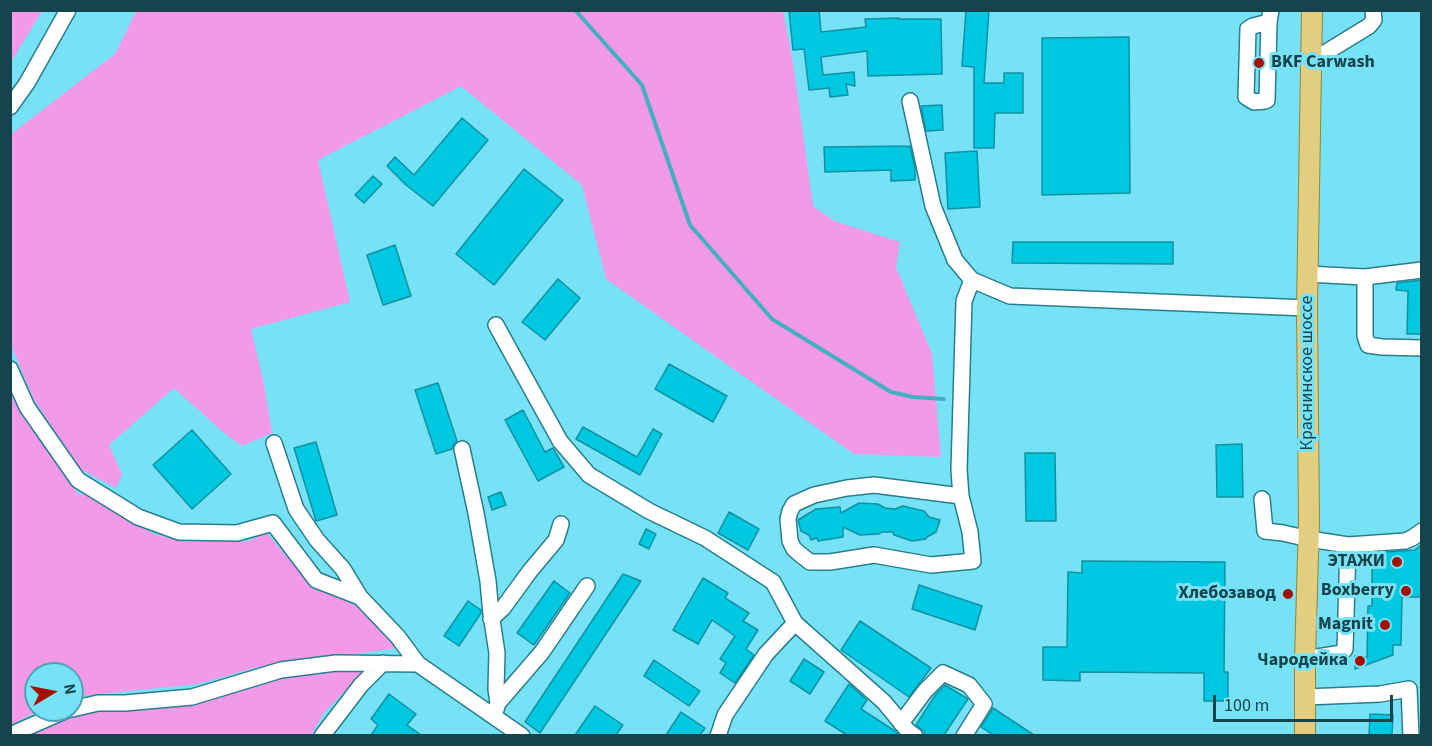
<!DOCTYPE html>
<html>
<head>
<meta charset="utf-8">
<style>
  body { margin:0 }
  #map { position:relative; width:1432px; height:746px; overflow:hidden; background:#77e2f6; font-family:"Source Sans 3",sans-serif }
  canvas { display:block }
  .frame { position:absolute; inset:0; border:12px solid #16444c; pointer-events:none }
  .north { position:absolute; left:24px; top:662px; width:60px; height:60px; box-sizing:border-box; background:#77e2f6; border:2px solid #50a3b2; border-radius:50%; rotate:80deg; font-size:16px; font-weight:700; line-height:24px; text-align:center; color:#16444c }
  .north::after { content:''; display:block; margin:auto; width:21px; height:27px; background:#a41000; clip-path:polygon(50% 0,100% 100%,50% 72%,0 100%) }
  .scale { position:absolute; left:1213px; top:695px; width:180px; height:27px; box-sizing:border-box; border:3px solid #16444c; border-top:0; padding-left:8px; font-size:18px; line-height:21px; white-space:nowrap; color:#16444c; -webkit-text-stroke:4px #77e2f6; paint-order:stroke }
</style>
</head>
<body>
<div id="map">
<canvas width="1432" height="746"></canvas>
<div class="frame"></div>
<div class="north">N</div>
<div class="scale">100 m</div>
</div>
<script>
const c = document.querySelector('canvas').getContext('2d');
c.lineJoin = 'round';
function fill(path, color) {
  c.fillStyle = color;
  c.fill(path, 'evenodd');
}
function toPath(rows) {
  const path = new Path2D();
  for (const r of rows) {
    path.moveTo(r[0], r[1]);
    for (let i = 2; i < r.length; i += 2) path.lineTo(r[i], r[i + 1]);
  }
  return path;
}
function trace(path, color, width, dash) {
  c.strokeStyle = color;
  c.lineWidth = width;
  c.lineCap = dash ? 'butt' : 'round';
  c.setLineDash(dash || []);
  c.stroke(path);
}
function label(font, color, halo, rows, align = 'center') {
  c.font = font + ' "Source Sans 3",sans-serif';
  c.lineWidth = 6;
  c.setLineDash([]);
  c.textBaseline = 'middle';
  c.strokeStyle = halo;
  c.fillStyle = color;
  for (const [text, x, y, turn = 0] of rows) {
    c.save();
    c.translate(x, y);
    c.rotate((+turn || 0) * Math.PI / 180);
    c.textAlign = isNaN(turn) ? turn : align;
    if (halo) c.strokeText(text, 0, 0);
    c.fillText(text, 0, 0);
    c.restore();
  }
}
const green = toPath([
  [11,10,42,11,11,62,10,11],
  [136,11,783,11,793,62,813,206,834,221,900,242,896,267,932,354,941,457,854,454,606,279,582,185,461,86,318,160,350,302,251,329,264,384,272,433,242,446,224,433,174,388,109,445,122,474,116,488,80,469,34,400,11,345,10,135,115,54],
  [10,387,22,413,64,475,79,495,90,492,138,522,151,533,184,542,247,542,266,532,308,582,358,607,398,648,258,667,198,684,72,697,72,674,36,674,36,710,39,710,11,725],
  [335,668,365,669,324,713,311,735,28,736,64,715,178,705,272,679]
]);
const stream = toPath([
  [575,10,642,85,690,225,772,319,891,392,913,397,944,399]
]);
const building = toPath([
  [803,10,819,10,821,32,866,27,865,19,899,18,899,19,941,19,942,74,868,76,867,51,821,57,823,75,854,72,855,86,846,84,848,95,830,97,829,88,809,90,804,49,793,50,789,12,803,10],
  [966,10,989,10,984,83,1004,83,1004,73,1023,73,1023,113,995,113,994,148,974,148,974,67,962,66,966,10],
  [1129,37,1130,193,1042,195,1042,38,1129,37],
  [942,105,943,130,926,131,921,106,942,105],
  [462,118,488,140,433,206,406,185,387,166,395,157,414,175,462,118],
  [910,146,915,168,915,180,891,181,891,170,825,172,824,147,910,146],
  [977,151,980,207,948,209,945,153,977,151],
  [524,169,563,200,494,285,456,254,524,169],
  [373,176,382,184,364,203,355,195,373,176],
  [1013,242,1173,242,1173,264,1012,263,1013,242],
  [395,245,411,296,383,305,367,255,395,245],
  [558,279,580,298,545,340,522,322,558,279],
  [1422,280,1422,334,1407,334,1408,291,1396,290,1397,283,1422,280],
  [669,364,727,396,713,422,655,389,669,364],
  [438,383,457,441,453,446,452,449,436,454,415,390,438,383],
  [523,410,545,452,553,448,564,467,538,481,505,420,523,410],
  [583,427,637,457,653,429,662,434,640,475,576,439,583,427],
  [192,430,231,474,192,509,153,465,192,430],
  [316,442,337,515,316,521,294,448,316,442],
  [1242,444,1243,497,1217,497,1216,445,1242,444],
  [1025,453,1055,453,1056,521,1026,521,1025,453],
  [501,492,506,505,492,510,488,497,501,492],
  [859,503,878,504,885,508,895,509,903,506,924,511,929,517,940,520,936,532,927,537,926,539,912,541,894,535,893,532,882,532,879,534,860,535,843,527,843,537,818,541,817,538,811,540,809,535,801,531,798,520,816,509,840,507,841,513,859,503],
  [729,512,759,529,748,550,718,533,729,512],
  [646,529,656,534,649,549,639,544,646,529],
  [1422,544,1422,597,1402,597,1401,645,1393,645,1393,655,1355,669,1355,656,1367,657,1368,606,1372,606,1372,553,1415,550,1422,544],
  [1082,561,1225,562,1224,672,1228,672,1228,701,1204,701,1204,673,1080,672,1080,681,1043,680,1043,647,1067,647,1068,572,1082,573,1082,561],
  [623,574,641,581,540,733,525,722,623,574],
  [703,578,728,593,725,598,749,613,743,621,758,630,746,649,754,655,735,683,720,673,726,663,720,659,735,636,712,620,698,644,673,630,703,578],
  [554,581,570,593,534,645,517,633,554,581],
  [919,585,982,606,975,630,912,609,919,585],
  [468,601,481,610,481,613,459,646,444,636,468,601],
  [860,621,931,668,909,697,841,650,860,621],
  [804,659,824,672,810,694,790,681,804,659],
  [654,660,700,691,689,706,644,676,654,660],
  [849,684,867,700,861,709,895,731,899,735,847,735,825,721,849,684],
  [945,685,968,699,944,735,925,735,924,731,916,725,936,694,945,685],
  [389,694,416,714,407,725,421,735,371,735,378,725,371,719,389,694],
  [595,706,623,725,616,735,575,735,595,706],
  [993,708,1034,735,993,735,981,727,993,708],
  [681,712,705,728,700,735,666,735,681,712],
  [1370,714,1393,715,1392,735,1369,735,1370,714]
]);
const minor = toPath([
  [1269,22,1253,26,1248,29,1246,97,1254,102,1265,101,1267,100,1269,22,1271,10],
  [1312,61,1369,26,1374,20,1373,10],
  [910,101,933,206,955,260,972,280,1010,296,1307,308],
  [10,107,27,83,68,10],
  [1307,274,1365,277,1422,270],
  [1365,277,1365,336,1368,345,1382,347,1422,348],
  [496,325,560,441,589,475,649,511,705,538,773,582,795,623,884,702,908,731,915,736],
  [10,369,27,407,78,480,138,517,179,532,237,533,273,523,316,580,360,597],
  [274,443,296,509,317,540,343,569,360,597,398,637,418,664,522,736],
  [462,449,476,513,488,581,491,614,497,653,496,689,498,703,494,716],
  [961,496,874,485,847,488,814,495,794,504,790,511,788,519,790,541,794,549,801,555,810,562,830,562,874,555,931,565,973,561,970,532,961,496,959,470,964,301,972,280],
  [1262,499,1265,531,1283,533,1309,539,1348,545,1345,649,1342,653,1305,659],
  [1348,545,1405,541,1412,538,1422,531],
  [491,619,503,608,530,571,556,540,561,524],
  [1305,697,1380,694,1409,689,1411,736],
  [498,703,542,652,587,586],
  [72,709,98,703,125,703,192,697,281,670,336,663,418,664],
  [901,723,925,691,943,673,969,685,984,704,964,736],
  [10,735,67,710],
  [322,736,361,685,383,663],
  [718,736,725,715,766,654,795,623]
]);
const major = toPath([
  [1305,736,1305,659,1309,522,1307,308,1312,10]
]);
const markers = [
  [1259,63,6,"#a41000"],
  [1397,562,6,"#a41000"],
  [1406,591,6,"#a41000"],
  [1288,594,6,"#a41000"],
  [1385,625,6,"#a41000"],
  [1360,661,6,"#a41000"]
];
const poiNames = [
  ["BKF Carwash",1271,63,"left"],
  ["ЭТАЖИ",1385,562],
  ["Boxberry",1394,591],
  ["Хлебозавод",1276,594],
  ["Magnit",1373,625],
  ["Чародейка",1348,661]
];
const streetNames = [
  ["Краснинское шоссе",1308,373,-90]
];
fill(green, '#f299e8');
trace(stream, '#45afc2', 4);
fill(building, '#00c8e1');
trace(building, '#1091a4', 1.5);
trace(minor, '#297e8d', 18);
trace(major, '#908735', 22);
trace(minor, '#fff', 15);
trace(major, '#e3cd7f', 20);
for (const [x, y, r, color] of markers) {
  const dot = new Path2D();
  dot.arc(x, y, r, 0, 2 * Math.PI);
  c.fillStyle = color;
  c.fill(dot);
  trace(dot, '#77e2f6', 2);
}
label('bold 18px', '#16444c', '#77e2f6', poiNames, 'right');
label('18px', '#16444c', '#77e2f6', streetNames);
</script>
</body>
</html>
